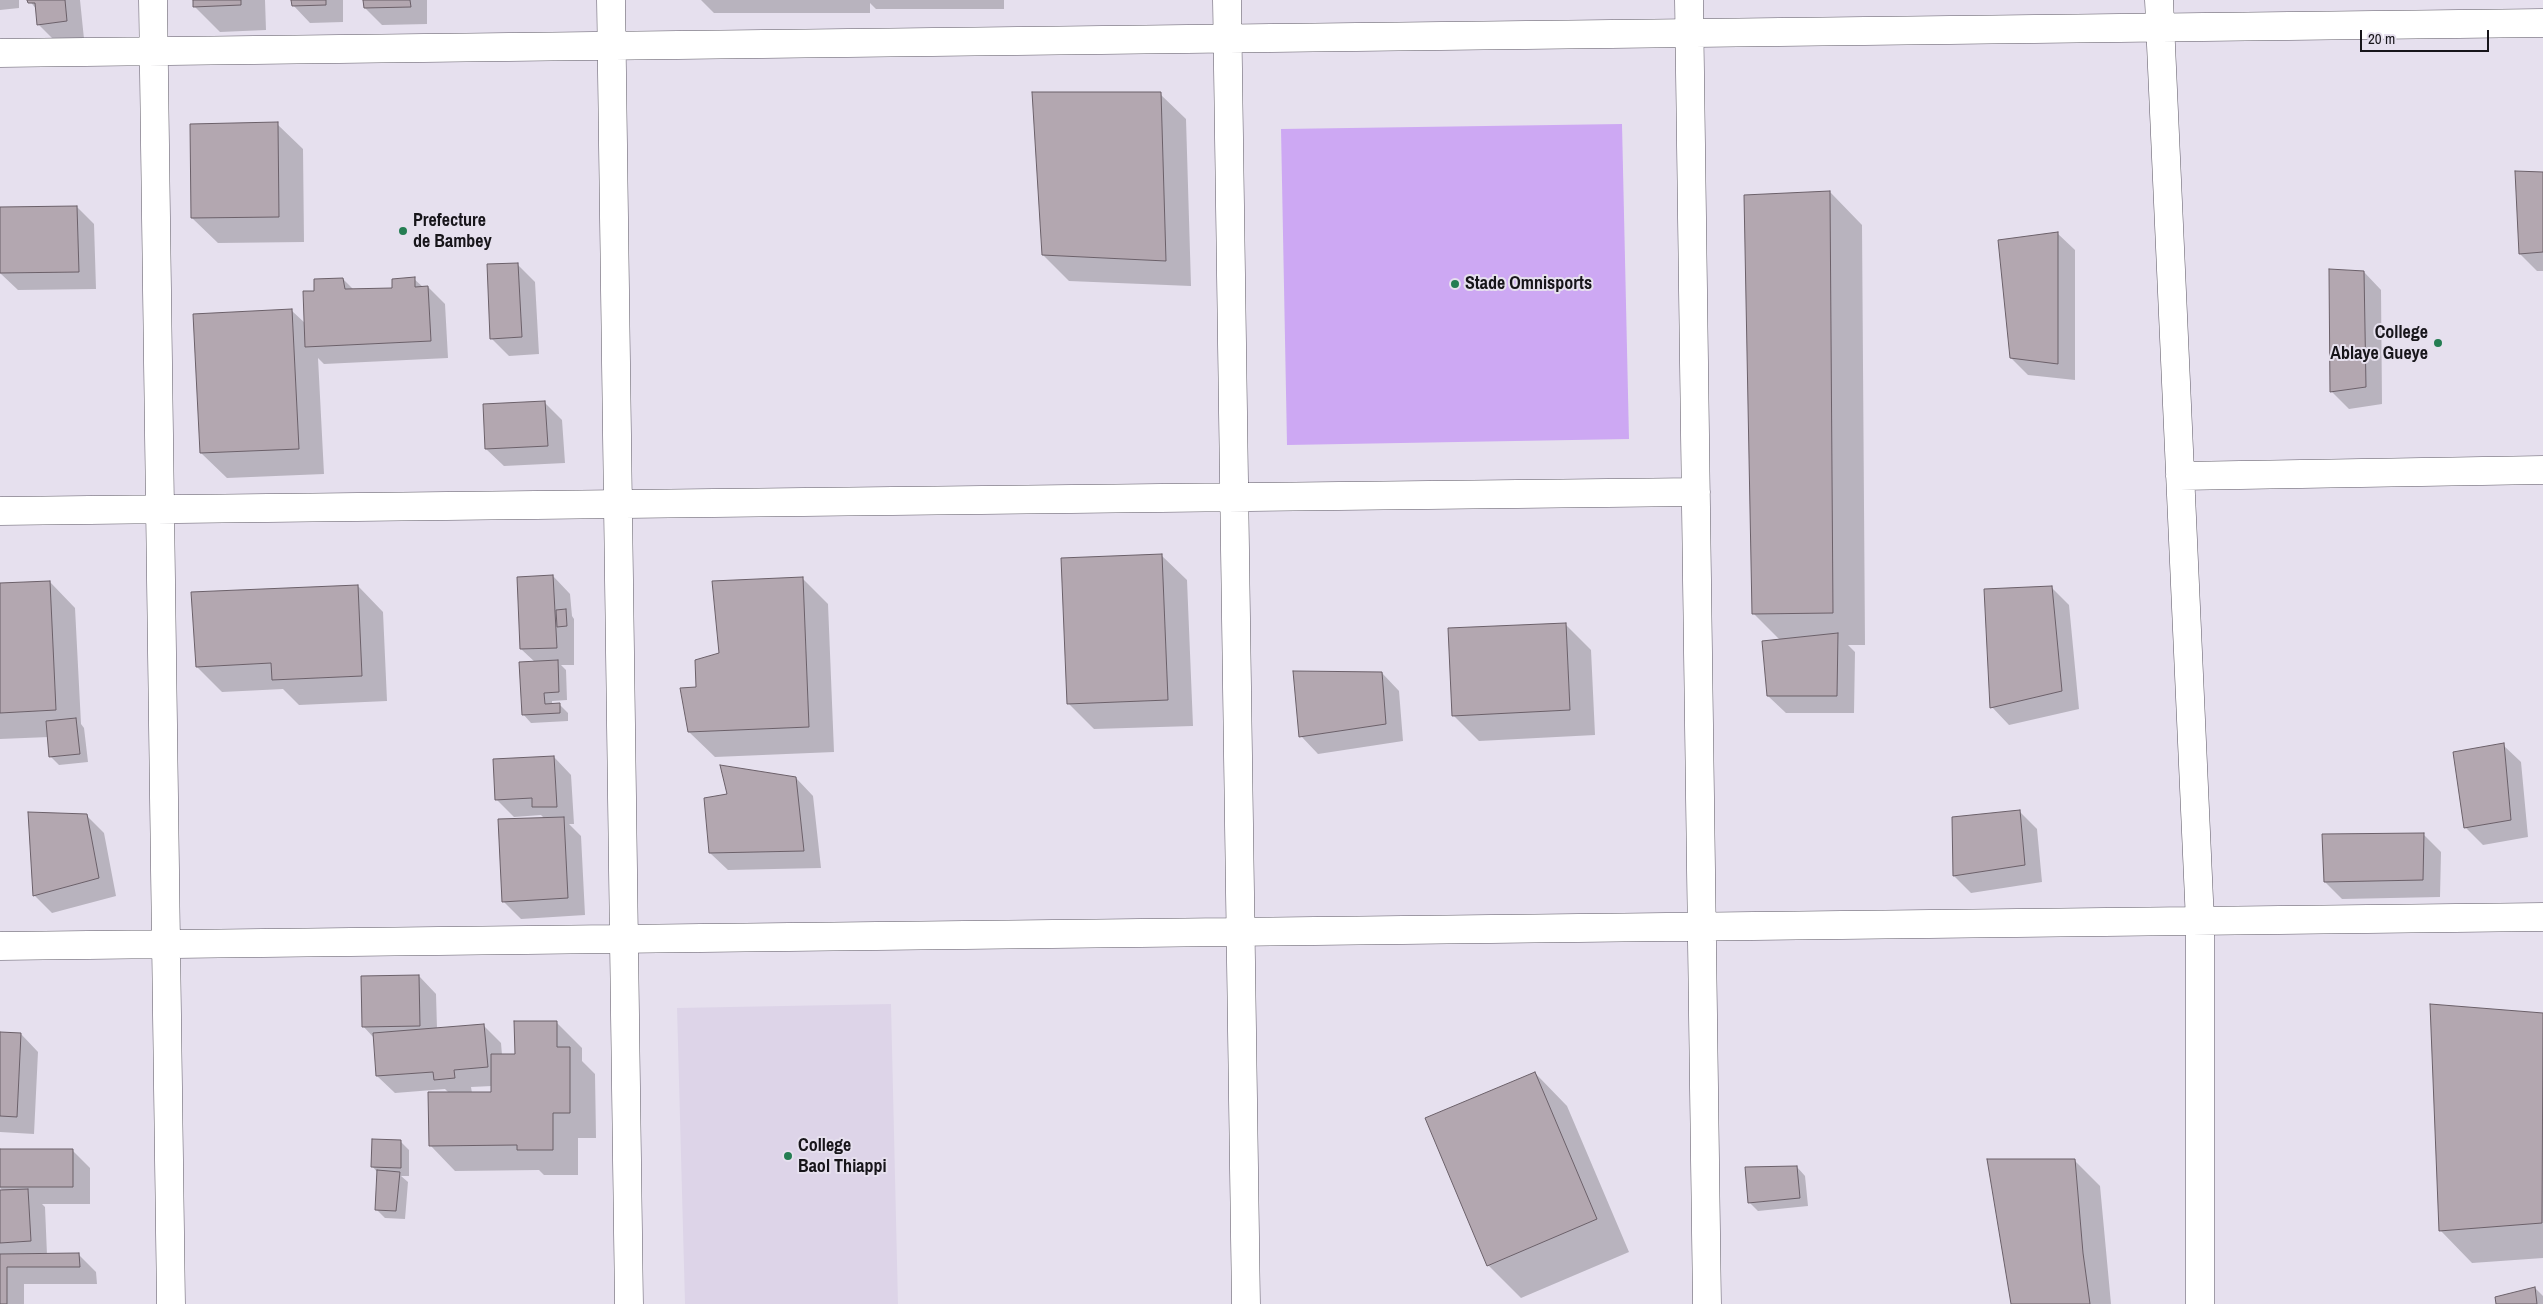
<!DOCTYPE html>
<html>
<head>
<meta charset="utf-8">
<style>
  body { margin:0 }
  #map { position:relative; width:2543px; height:1304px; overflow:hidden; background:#e6e0ee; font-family:"Archivo Narrow",sans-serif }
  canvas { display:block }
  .scale { position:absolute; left:2360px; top:30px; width:129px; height:22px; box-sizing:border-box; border:2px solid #17151a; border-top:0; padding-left:6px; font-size:15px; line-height:18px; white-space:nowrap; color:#17151a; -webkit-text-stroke:4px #e6e0ee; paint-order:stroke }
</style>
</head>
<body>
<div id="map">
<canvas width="2543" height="1304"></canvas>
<div class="scale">20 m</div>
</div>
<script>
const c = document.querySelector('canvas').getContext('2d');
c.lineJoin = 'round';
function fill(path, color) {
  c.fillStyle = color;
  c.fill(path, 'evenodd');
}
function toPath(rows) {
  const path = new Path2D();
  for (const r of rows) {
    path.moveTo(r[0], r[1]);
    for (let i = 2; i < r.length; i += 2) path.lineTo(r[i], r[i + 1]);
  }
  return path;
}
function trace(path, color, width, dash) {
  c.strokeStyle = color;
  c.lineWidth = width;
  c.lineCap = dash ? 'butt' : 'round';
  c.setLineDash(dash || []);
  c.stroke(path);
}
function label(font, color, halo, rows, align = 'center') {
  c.font = font + ' "Archivo Narrow",sans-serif';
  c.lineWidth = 4;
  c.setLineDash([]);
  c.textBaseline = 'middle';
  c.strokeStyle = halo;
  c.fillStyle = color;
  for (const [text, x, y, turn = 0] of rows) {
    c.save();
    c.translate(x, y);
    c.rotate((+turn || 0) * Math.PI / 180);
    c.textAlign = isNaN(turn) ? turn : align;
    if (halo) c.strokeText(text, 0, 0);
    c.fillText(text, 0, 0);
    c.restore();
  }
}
const built = toPath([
  [891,1004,898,1304,685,1304,677,1008]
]);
const green = toPath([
  [1622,124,1629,439,1287,445,1281,129]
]);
const shadow = toPath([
  [0,0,19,0,19,8,0,10],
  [29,0,80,0,84,39,56,42,38,24,37,10],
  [194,0,265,0,266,30,220,32,195,7],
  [293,0,343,0,343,22,310,23,293,5],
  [364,0,427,0,427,24,382,25,365,8],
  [701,0,1004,0,1004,9,876,9,870,3,870,13,714,13],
  [1160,94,1186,119,1191,286,1069,281,1043,255],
  [277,124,303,149,304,242,218,243,192,218],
  [2543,173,2543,271,2537,271,2520,254],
  [1830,192,1862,225,1865,645,1848,645,1855,652,1854,713,1786,713,1768,696,1780,640,1753,613],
  [77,207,94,224,96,289,18,290,0,273,0,208],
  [2057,233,2075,250,2075,380,2028,375,2011,358],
  [517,264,535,282,539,354,509,356,491,338],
  [2364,272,2381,290,2382,404,2349,409,2331,391],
  [343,279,354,290,394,289,414,279,423,287,428,287,445,304,448,358,324,364,318,358,324,474,227,478,201,453,292,311,306,324,316,292],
  [545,403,562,420,565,463,504,466,486,449],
  [1161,555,1187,580,1193,726,1094,729,1069,704],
  [553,576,570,594,572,616,574,619,574,665,561,665,566,670,567,700,552,701,552,705,559,704,568,713,568,721,531,723,523,714,536,663,521,649],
  [803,579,828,604,834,752,715,757,689,732,697,688,721,654],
  [50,582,75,608,81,724,84,728,88,762,59,765,51,757,49,737,0,739,0,585],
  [358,586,383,612,387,701,299,705,283,689,222,692,197,667],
  [2052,588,2069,605,2079,709,2009,725,1992,707],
  [1566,625,1591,650,1595,735,1479,741,1453,715],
  [1382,673,1399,691,1403,741,1318,754,1301,736],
  [2503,745,2521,762,2528,837,2483,845,2466,828],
  [554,757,571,775,574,824,569,824,581,836,585,915,521,919,503,901,545,819,541,815,514,817,496,799],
  [796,778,813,796,821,868,728,870,710,853],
  [2020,812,2037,829,2042,882,1971,893,1954,876],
  [30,813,86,815,104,833,116,896,52,913,35,896],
  [2424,835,2441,852,2440,897,2342,899,2325,882],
  [419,976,436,994,437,1029,484,1026,501,1043,502,1055,516,1055,556,1022,582,1048,582,1061,595,1074,596,1138,578,1138,578,1175,544,1175,539,1170,455,1171,430,1145,449,1093,445,1089,395,1093,377,1076,374,1038,363,1026],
  [492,1086,492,1093,472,1093,471,1087],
  [2431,1005,2543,1014,2543,1258,2472,1263,2440,1230],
  [0,1033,21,1034,38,1052,34,1134,0,1132],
  [1535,1073,1567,1106,1629,1252,1521,1298,1488,1265],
  [400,1141,409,1150,409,1176,401,1176,408,1182,405,1219,385,1218,376,1209,378,1173,372,1166],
  [0,1150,72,1150,90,1168,90,1204,42,1204,45,1207,47,1255,79,1255,96,1272,97,1284,24,1284,24,1304,0,1304,0,1191,3,1191,0,1188],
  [2075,1161,2100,1186,2111,1304,2012,1304],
  [1797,1167,1805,1176,1808,1206,1758,1211,1749,1202],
  [2535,1288,2543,1296,2543,1304,2497,1304]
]);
const building = toPath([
  [27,0,65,0,67,21,37,25,35,3,28,3,27,0],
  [193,0,241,0,241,5,193,7,193,0],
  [291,0,326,0,326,5,292,6,291,0],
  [363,0,410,0,411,7,364,8,363,0],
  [1032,92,1161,92,1166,261,1042,255,1032,92],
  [278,122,279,217,191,218,190,124,278,122],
  [2515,171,2543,172,2543,252,2519,254,2515,171],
  [1830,191,1833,613,1752,614,1744,195,1830,191],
  [77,206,79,272,0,273,0,207,77,206],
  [2058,232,2058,364,2010,358,1998,240,2058,232],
  [518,263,522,337,490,339,487,264,518,263],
  [2329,269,2364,271,2366,387,2330,392,2329,269],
  [415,277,415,287,428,286,431,341,305,347,303,291,314,291,314,279,343,278,345,289,392,288,392,279,415,277],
  [292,309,299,449,200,453,193,314,292,309],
  [545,401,548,446,485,449,483,404,545,401],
  [1162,554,1168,700,1067,704,1061,558,1162,554],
  [553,575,557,648,520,649,517,577,553,575],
  [803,577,809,727,688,732,680,688,696,687,695,660,719,653,712,581,803,577],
  [50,581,56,710,0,713,0,583,50,581],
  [358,585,362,676,272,680,271,663,196,667,191,592,358,585],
  [2052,586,2062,691,1990,708,1984,589,2052,586],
  [566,609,567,626,557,627,556,610,566,609],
  [1566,623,1570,710,1452,716,1448,628,1566,623],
  [1838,633,1837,696,1767,696,1762,641,1838,633],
  [558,660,559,692,544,693,545,704,560,703,560,713,522,715,519,662,558,660],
  [1293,671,1382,672,1386,724,1299,737,1293,671],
  [76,718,80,754,49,757,46,721,76,718],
  [2504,743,2511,820,2464,828,2453,752,2504,743],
  [554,756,557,807,532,807,532,798,495,800,493,759,554,756],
  [720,765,796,777,804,851,709,853,704,798,727,794,720,765],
  [2020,810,2025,865,1953,876,1952,817,2020,810],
  [28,812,87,814,99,878,33,896,28,812],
  [564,817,568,898,502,902,498,819,564,817],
  [2424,833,2423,880,2324,882,2322,834,2424,833],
  [419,975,420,1026,362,1027,361,976,419,975],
  [2430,1004,2543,1013,2542,1223,2439,1231,2430,1004],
  [514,1021,557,1021,557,1047,570,1047,570,1113,553,1113,553,1150,517,1150,517,1145,429,1146,428,1092,491,1092,491,1054,515,1054,514,1021],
  [484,1024,488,1067,454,1070,455,1078,434,1080,433,1072,376,1076,373,1033,484,1024],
  [0,1032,21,1033,17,1117,0,1116,0,1032],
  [1535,1072,1597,1219,1487,1266,1425,1118,1535,1072],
  [372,1139,401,1140,401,1168,371,1167,372,1139],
  [0,1149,73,1149,73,1187,0,1187,0,1149],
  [1987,1159,2075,1159,2083,1253,2090,1304,2011,1304,1987,1159],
  [1797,1166,1800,1198,1748,1203,1745,1167,1797,1166],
  [377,1170,400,1172,396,1211,375,1210,377,1170],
  [28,1189,31,1241,0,1243,0,1190,28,1189],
  [79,1253,80,1267,7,1267,7,1304,0,1304,0,1254,79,1253],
  [2535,1287,2537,1304,2496,1304,2495,1297,2535,1287]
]);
const minor = toPath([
  [153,0,171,1304],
  [611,0,629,1304],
  [1227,0,1246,1304],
  [1689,0,1707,1304],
  [2159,0,2200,922,2200,1304],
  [0,53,2543,23],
  [2180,476,2543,470],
  [0,511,1696,492],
  [0,946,2543,917]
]);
const markers = [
  [403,231,5,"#247d52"],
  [1455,284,5,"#247d52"],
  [2438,343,5,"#247d52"],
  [788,1156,5,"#247d52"]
];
const poiNames = [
  ["Prefecture",413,221],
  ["de Bambey",413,242],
  ["Stade Omnisports",1465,284],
  ["College",2428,333,"right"],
  ["Ablaye Gueye",2428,354,"right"],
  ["College",798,1146],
  ["Baol Thiappi",798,1167]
];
fill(built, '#ddd4e8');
fill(green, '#cda8f3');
fill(shadow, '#0003');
fill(building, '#b3a7b0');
trace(building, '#6b6069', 1);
trace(minor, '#5d5864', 29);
trace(minor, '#fff', 28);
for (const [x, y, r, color] of markers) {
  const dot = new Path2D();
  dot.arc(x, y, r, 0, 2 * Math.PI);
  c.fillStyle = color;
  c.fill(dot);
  trace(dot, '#e6e0ee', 2);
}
label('bold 18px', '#17151a', '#e6e0ee', poiNames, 'left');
</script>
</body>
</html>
